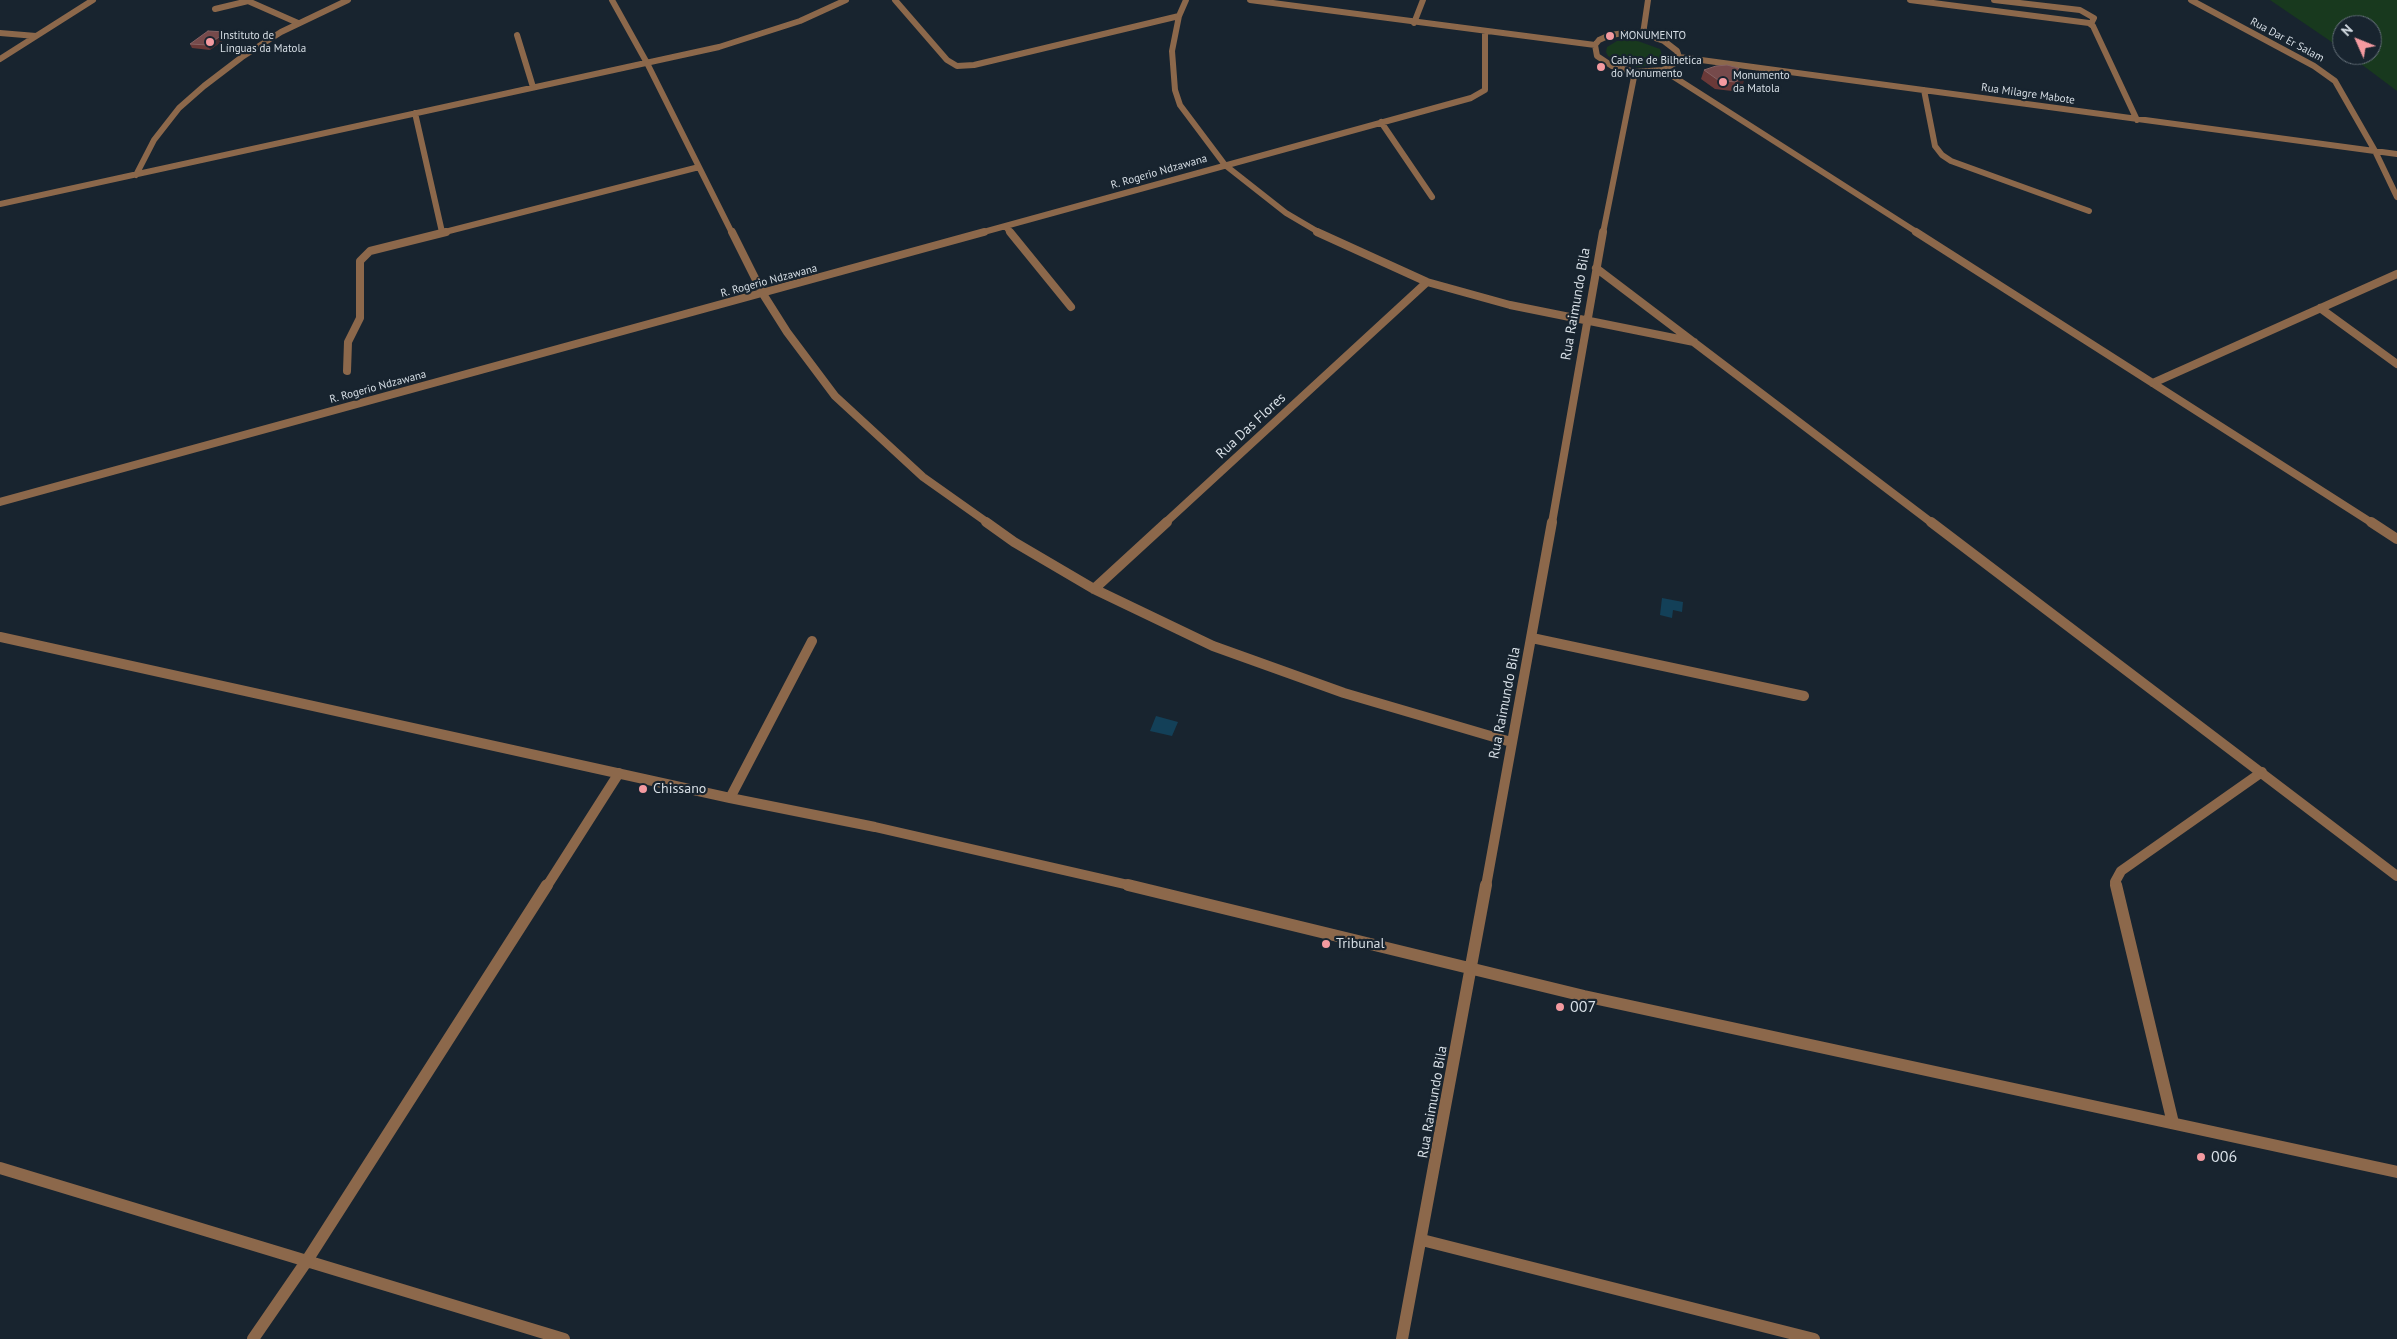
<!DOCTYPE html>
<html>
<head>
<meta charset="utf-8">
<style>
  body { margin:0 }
  #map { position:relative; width:2397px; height:1339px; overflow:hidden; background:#18242f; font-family:"PT Sans",sans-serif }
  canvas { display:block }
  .north { position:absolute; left:2332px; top:15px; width:50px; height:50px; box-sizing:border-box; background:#18242f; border:1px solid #646f78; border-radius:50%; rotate:314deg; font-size:14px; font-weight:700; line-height:20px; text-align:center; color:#d7dfe6 }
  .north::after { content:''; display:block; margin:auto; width:18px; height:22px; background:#f49aa0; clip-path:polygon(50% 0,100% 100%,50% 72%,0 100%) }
</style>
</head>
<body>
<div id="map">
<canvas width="2397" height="1339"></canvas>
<div class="north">N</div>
</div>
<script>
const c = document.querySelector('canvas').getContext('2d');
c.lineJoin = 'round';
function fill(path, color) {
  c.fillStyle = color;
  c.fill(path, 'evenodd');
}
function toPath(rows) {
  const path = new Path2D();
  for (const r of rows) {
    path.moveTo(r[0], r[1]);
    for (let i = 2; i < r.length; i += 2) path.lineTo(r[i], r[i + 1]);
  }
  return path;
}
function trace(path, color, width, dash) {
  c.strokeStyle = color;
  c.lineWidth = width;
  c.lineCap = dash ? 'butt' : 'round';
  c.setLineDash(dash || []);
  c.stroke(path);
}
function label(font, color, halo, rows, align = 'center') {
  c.font = font + ' "PT Sans",sans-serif';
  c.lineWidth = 4.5;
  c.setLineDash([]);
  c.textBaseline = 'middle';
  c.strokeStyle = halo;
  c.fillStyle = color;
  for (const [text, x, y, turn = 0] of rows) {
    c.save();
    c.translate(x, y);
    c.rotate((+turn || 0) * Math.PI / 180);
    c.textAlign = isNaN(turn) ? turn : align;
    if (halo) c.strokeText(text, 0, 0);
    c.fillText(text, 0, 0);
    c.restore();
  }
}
const green = toPath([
  [2270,0,2397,0,2397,91,2349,55,2372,55,2372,25,2342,25,2342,49],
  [1635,40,1660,49,1663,58,1655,64,1638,67,1621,63,1608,56,1606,52,1607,47,1617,41]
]);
const water = toPath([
  [1662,598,1683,602,1682,612,1673,610,1672,618,1660,615],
  [1156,716,1178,722,1172,736,1150,731]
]);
const minorFar3 = toPath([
  [612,0,647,63,732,233],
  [895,0,947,60,957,66,974,65,1179,16],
  [1186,0,1179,16,1172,51,1175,90,1180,105,1225,165,1286,213,1320,233],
  [1250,0,1595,45],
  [1910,0,2089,23,2093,26,2137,120],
  [1994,0,2080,10,2094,18,2091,24],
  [2191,0,2314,66,2335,81,2375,151,2397,197],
  [215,9,248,1,298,23],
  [1414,23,1423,0],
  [0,33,36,36],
  [1625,33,1643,34,1664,41,1677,51,1679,57,1677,62,1663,70,1635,72,1612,66,1597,56,1595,45,1599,40,1610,35,1625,33],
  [517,35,533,87],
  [1679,57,2397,154],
  [0,59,93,0],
  [1663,70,1918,233],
  [1924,90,1935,146,1942,155,1951,161,2089,211],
  [415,113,442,232],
  [1381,122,1432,197],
  [136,175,154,140,179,108,204,86,242,57,281,32,348,0],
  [0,204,719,47,800,21,846,0],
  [1006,227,1011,233],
  [441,233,699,167],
  [980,233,1471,98,1485,90,1485,32],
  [1603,233,1635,72]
]);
const minorFar2 = toPath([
  [732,232,763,294,787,332,835,396,923,477,988,523],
  [1010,232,1071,307],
  [1317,232,1427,282,1510,305,1694,342],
  [1916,232,2372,523],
  [1596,268,1932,523],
  [2320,308,2397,364],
  [347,371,348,342,360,318,360,261,370,251,446,232],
  [2153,383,2397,274],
  [0,502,984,232],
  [1165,523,1427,282],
  [1552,523,1603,232]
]);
const minorFar1 = toPath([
  [986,522,1014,542,1094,589,1213,646,1344,693,1511,742],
  [1931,522,2397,876],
  [2371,522,2397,539],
  [1094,589,1167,522],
  [0,637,730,798,875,827,1133,886],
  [1532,638,1804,696],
  [730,798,812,641],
  [547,886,619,773],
  [1486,886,1552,522],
  [2116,886,2115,882,2121,871,2262,772]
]);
const minor = toPath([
  [1128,885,1584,996,2397,1172],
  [2116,885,2173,1123],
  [0,1168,564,1339],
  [1422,1240,1814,1339],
  [253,1339,306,1262,547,885],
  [1402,1339,1486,885]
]);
const tertiary = toPath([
  [1643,34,1648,0]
]);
const wall = toPath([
  [228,37,210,50,192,48,190,44],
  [1738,68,1742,87,1732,91,1715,89,1701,79,1704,70]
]);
const shadedWall = toPath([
  [226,32,228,37,210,50,208,45],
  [1745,78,1742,87,1732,91,1735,82]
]);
const building = toPath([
  [208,31,226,32,208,45,190,44,208,31],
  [1727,65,1738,68,1745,74,1745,78,1735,82,1718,80,1704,70,1716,66,1727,65]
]);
const markers = [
  [1610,36,5,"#f49aa0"],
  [210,42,5,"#f49aa0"],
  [1601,67,5,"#f49aa0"],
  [1723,82,5,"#f49aa0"],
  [643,789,5,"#f49aa0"],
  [1326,944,5,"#f49aa0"],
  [1560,1007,5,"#f49aa0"],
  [2201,1157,5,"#f49aa0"]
];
const farPoinames = [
  ["Instituto de",220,36],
  ["Línguas da Matola",220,49],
  ["MONUMENTO",1620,36],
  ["Cabine de Bilhetica",1611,61],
  ["do Monumento",1611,74],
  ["Monumento",1733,76],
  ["da Matola",1733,89]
];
const farStreetnames = [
  ["Rua Dar Er Salam",2287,40,28],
  ["Rua Milagre Mabote",2028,94,8],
  ["R. Rogerio Ndzawana",1159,172,-16],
  ["R. Rogerio Ndzawana",769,281,-15],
  ["R. Rogerio Ndzawana",378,387,-15]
];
const streetNames = [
  ["Rua Raimundo Bila",1576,304,-80],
  ["Rua Das Flores",1251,426,-43],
  ["Rua Raimundo Bila",1505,703,-79],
  ["Rua Raimundo Bila",1433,1102,-80]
];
const poiNames = [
  ["Chissano",653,789],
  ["Tribunal",1336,944]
];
const nearPoinames = [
  ["007",1570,1007],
  ["006",2211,1157]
];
fill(green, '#18391e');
fill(water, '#134058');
trace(minorFar3, '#8c684b', 6);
trace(minorFar2, '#8c684b', 8);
trace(minorFar1, '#8c684b', 10);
trace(minor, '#8c684b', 12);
trace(tertiary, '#8c684b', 6);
fill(wall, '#6a3938');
fill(shadedWall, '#44292d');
fill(building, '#764a4b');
trace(building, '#856263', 1);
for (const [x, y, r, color] of markers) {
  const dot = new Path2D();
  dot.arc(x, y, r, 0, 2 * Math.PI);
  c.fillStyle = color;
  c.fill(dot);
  trace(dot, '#18242f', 2);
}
label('11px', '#d7dfe6', '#18242f', farPoinames, 'left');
label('11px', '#d7dfe6', '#18242f', farStreetnames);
label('14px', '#d7dfe6', '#18242f', streetNames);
label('14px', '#d7dfe6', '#18242f', poiNames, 'left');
label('16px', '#d7dfe6', '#18242f', nearPoinames, 'left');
</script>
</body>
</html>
